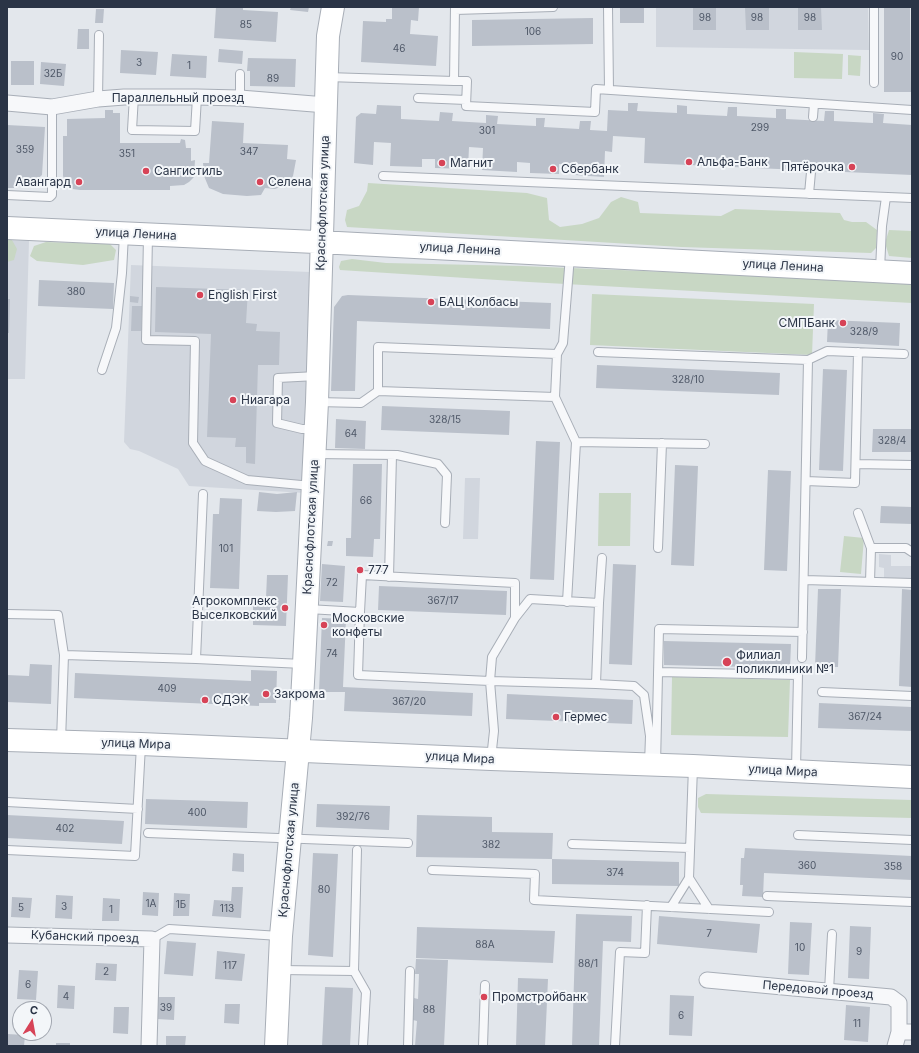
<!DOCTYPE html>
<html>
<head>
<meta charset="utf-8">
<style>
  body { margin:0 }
  #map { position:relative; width:919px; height:1053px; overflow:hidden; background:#e3e7ec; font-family:Inter,sans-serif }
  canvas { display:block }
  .frame { position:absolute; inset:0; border:8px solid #2a3446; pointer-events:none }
  .north { position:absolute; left:12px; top:1001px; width:40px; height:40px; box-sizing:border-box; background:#f3f6f9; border:1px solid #a3a8b1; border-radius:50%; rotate:11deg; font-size:11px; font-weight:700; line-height:16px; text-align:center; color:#2a3446 }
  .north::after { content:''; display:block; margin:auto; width:14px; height:18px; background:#d74357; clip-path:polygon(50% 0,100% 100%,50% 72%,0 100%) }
</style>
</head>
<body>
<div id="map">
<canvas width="919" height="1053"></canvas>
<div class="frame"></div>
<div class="north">С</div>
</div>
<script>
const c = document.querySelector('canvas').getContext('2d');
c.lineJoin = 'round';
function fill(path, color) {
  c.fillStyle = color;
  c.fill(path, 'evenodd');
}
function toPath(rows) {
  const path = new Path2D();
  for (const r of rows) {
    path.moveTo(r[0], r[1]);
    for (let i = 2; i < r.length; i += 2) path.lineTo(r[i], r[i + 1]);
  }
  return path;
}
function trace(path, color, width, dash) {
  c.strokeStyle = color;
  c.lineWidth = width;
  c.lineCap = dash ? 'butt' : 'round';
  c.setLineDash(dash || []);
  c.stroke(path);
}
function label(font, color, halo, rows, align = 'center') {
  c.font = font + ' Inter,sans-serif';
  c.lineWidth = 4;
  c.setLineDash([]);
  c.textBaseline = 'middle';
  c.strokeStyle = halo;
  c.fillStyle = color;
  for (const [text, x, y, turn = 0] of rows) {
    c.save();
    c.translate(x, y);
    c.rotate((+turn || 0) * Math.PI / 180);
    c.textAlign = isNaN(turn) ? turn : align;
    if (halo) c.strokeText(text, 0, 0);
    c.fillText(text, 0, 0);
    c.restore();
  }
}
const built = toPath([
  [656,7,868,7,869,50,656,47],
  [7,240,29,241,25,379,7,379],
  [131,265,310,272,305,493,189,486,178,469,139,451,130,449,124,442],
  [465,478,480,478,478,539,463,539],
  [879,554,891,555,891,566,912,566,912,578,884,578,884,568,879,567]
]);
const green = toPath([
  [794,52,843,54,842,79,794,78],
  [848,55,861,56,860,76,848,75],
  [368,183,527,193,547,198,549,220,560,227,582,224,599,218,611,202,621,197,638,202,640,213,721,216,735,209,840,213,844,220,852,222,866,222,877,230,876,248,871,253,681,247,347,227,345,220,347,210,359,206,367,191],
  [889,230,912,231,912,258,889,256,885,243],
  [7,240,12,240,17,249,14,260,7,262],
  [46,242,110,244,116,250,114,260,83,265,37,261,30,256,34,246],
  [352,259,386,263,522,266,912,282,912,303,529,282,340,270,339,267,341,261],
  [592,294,814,304,812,355,590,345],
  [599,493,631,493,630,546,598,546],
  [844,536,864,538,861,574,840,572],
  [672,677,790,680,788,737,671,735],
  [706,794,912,800,912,818,701,813,698,807,698,798]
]);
const building = toPath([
  [216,7,243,7,243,10,278,12,276,42,214,38],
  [291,7,309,7,308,12,290,10],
  [392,7,419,7,418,21,411,20,410,34,438,36,436,66,361,62,363,21,386,22,386,19,392,19],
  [620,7,644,7,644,23,620,23],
  [693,7,716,7,716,30,693,30],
  [745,7,769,7,769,30,746,30],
  [798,7,821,7,822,30,798,30],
  [884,7,910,7,911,92,884,92],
  [96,9,104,9,103,23,95,23],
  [593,18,593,44,472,46,472,20],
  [78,29,89,29,89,49,77,49],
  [219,49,243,51,242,64,218,62],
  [121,50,158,52,156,75,120,73],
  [172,54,207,56,206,78,170,76],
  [248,58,296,59,295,87,250,86,250,71,247,71],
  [11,61,34,61,34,85,11,85],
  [41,62,66,64,64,86,40,84],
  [628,103,638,103,637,111,677,113,677,105,687,106,687,114,727,116,728,107,737,107,737,116,776,118,776,109,786,109,786,119,824,121,825,111,834,111,834,121,873,123,873,113,884,114,883,123,912,125,912,175,644,163,645,138,613,136,612,152,605,151,604,177,575,175,575,165,559,164,559,174,530,173,530,163,517,162,517,172,482,170,483,148,469,147,468,169,435,168,435,159,422,159,422,167,390,166,391,143,374,142,373,165,354,163,356,117,361,113,376,114,377,105,401,106,401,119,439,121,440,112,453,113,452,121,486,123,486,115,498,116,497,124,536,126,536,118,545,118,544,127,579,129,580,121,591,121,590,130,607,131,608,110,628,111],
  [105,110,113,110,113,113,120,113,120,143,180,143,181,139,185,140,186,148,191,148,191,161,195,160,194,177,189,182,184,185,170,186,170,190,80,190,73,189,67,185,63,176,63,136,67,136,67,119,105,118],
  [212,121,244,123,243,143,288,145,287,159,296,160,293,176,286,185,275,189,265,188,261,195,247,196,223,194,209,188,204,176,203,163,209,163],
  [7,125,45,127,42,175,34,182,15,181,14,188,7,188],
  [39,280,114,283,113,309,38,306],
  [156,287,248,290,246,323,257,324,256,331,280,332,279,365,258,365,255,464,246,463,246,447,235,447,236,438,207,437,211,334,155,332],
  [348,295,551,303,550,329,357,321,355,391,331,391,334,307,342,296],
  [130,296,139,297,138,303,130,302],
  [7,299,10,299,9,333,7,333],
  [132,306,142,306,141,331,131,331],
  [828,320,900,323,899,346,827,342],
  [597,365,780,373,779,395,596,388],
  [823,369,847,370,843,471,819,470],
  [382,406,510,411,509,435,381,430],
  [336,419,366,421,365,449,335,448],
  [873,429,912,429,912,452,872,452],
  [536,441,560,442,554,580,530,579],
  [353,464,382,464,380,539,374,539,373,557,346,556,346,538,351,538],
  [675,465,698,466,694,566,671,565],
  [768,470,791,471,787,571,764,570],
  [259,492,277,494,297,492,295,511,276,512,257,511],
  [220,498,242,499,239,589,210,588,213,514,219,514],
  [881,506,912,507,912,524,880,523],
  [328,541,333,541,332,546,327,546],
  [322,564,345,566,343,602,320,601],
  [613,564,636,565,632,665,609,664],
  [267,575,288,575,286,626,253,625,253,597,266,598],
  [379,586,507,591,506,615,378,610],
  [818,589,841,589,838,667,815,667],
  [902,589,912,590,912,687,899,686],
  [322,618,346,619,343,687,473,693,472,716,344,711,345,692,319,692],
  [664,641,791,644,790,668,664,665],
  [30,664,52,665,51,704,7,702,7,675,29,676],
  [251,670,277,671,276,703,259,703,259,706,74,698,75,673,251,681],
  [507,694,633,700,632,724,506,719],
  [819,703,912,707,912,731,818,728],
  [146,799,248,802,247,828,145,824],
  [317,804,390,806,389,830,316,827],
  [7,815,124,821,122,844,7,838],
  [417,815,492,817,492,832,553,833,552,859,679,862,679,886,552,884,552,859,416,857],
  [745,848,912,856,912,880,764,873,763,897,742,896,743,885,740,885,741,858,744,858],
  [233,853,244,854,244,872,232,871],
  [313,853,338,854,333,957,308,955],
  [232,887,243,887,241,918,212,916,214,900,231,901],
  [143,892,159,893,158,916,142,915],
  [174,893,190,894,189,916,173,916],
  [56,895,73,896,72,919,55,918],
  [12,897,32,898,30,918,11,917],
  [103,898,120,899,119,921,102,921],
  [576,914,632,916,631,942,603,941,599,1046,572,1046],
  [659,916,760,924,757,953,657,944],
  [790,922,812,923,809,975,788,974],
  [850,926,871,927,869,979,848,978],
  [417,927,555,931,553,963,416,958],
  [167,941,196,943,193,976,164,974],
  [217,951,245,954,242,981,215,979],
  [416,959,448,960,444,1046,415,1046,417,1021,413,1020,414,998,418,999,419,974,415,974],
  [96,963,117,964,116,981,95,980],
  [19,970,38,971,36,1000,17,999],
  [518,978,548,979,545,1046,516,1046],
  [58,985,75,986,74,1009,57,1008],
  [325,987,353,988,350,1046,322,1046],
  [670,995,694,996,692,1036,669,1035],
  [158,997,175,997,174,1020,157,1019],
  [225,1004,240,1004,239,1024,224,1023],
  [846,1005,870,1007,868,1042,844,1040],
  [114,1007,129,1007,128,1034,113,1033],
  [7,1034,25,1035,24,1046,7,1046],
  [166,1036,186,1036,185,1046,166,1046],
  [56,1043,70,1043,70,1046,56,1046]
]);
const lane = toPath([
  [608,7,609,90],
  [874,7,874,83],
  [455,10,553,7],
  [240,74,240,98],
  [327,77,454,81,455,7],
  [454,81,467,81,466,106,595,112,596,89,912,110],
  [134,96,132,130,195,131,197,97],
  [418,98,466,100],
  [98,99,99,35],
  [813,117,814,104],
  [383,176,912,198],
  [809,194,811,172],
  [7,195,50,197,52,195,52,107],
  [148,236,146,340,195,341,193,443,205,461,247,480,312,486],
  [880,270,882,226,886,197],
  [598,352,808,360],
  [102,370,116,328,122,273,124,234],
  [378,391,378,347,557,354],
  [555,397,576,442,567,602],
  [317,402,361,403,378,391,555,397,557,354,563,343,570,256],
  [314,429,302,429,277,423,278,378,317,376],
  [576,442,705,444],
  [315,454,397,455,438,464,447,475,445,523],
  [856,464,912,465],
  [806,481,855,483,858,352],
  [203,494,196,659,303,664],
  [858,513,871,548,906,548,912,552],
  [658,548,662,443],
  [389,577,392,455],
  [804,580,912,583],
  [870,582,871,548],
  [599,603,602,558],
  [308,609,360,612,358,675,490,681,494,731,491,759],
  [360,612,362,575,515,583,515,618,492,657,490,681,596,684],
  [7,614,58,615,64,655,61,741],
  [515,618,530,599,599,603,596,684,634,686,644,695,650,736,649,764],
  [64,655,196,659],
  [802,658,808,360,827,351,904,354],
  [658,672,798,675,796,769],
  [822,692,912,696],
  [656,765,659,629,803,632],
  [693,767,689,878,709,909],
  [7,802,138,809],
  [148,833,408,843],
  [798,835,912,840],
  [572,844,690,848],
  [7,850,135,856,141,745],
  [432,870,535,874,534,900,769,912],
  [767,896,912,902],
  [671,907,689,878],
  [152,939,169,929,280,936],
  [281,970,354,971,357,850],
  [354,971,366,992,363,1046],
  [829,991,832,934],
  [408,1046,410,971],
  [483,1046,485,985],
  [615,1046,620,952,645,953,647,905]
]);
const street = toPath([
  [7,103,52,107,98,99,124,97,197,97,240,98,326,105],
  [7,935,152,939,149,1046],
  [707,980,891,997,899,1003,899,1032,912,1032],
  [895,1046,899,1032]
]);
const secondary = toPath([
  [7,228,338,243,912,273],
  [7,740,141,744,491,759,693,766,912,777],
  [276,1046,281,936,301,718,304,664,317,402,328,36,333,7]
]);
const markers = [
  [689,162,4,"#d74357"],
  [442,163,4,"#d74357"],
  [852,167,4,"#d74357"],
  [553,169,4,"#d74357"],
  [146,171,4,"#d74357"],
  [79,182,4,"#d74357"],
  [260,182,4,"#d74357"],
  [200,295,4,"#d74357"],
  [431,302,4,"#d74357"],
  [843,323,4,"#d74357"],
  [233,400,4,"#d74357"],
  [360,570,4,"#d74357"],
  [285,608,4,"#d74357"],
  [324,625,4,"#d74357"],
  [727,662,5,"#d74357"],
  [266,694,4,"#d74357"],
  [205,700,4,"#d74357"],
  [556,717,4,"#d74357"],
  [484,997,4,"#d74357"]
];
const numberNames = [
  ["98",705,18],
  ["98",757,18],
  ["98",810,18],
  ["85",246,25],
  ["106",533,32],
  ["46",399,49],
  ["90",897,57],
  ["3",139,63],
  ["1",189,66],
  ["32Б",53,74],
  ["89",273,79],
  ["299",760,128],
  ["301",487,131],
  ["359",25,150],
  ["347",249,152],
  ["351",127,154],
  ["380",76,292],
  ["328/9",864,332],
  ["328/10",688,380],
  ["328/15",445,420],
  ["64",351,434],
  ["328/4",892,441],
  ["66",366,501],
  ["101",226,549],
  ["72",332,583],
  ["367/17",443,601],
  ["74",332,654],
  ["409",167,689],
  ["367/20",409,702],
  ["367/24",865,717],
  ["400",197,813],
  ["392/76",353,817],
  ["402",65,829],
  ["382",491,845],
  ["360",807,866],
  ["358",893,867],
  ["374",615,873],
  ["80",324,890],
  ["1А",151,904],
  ["1Б",181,905],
  ["3",64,907],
  ["5",21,908],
  ["113",227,909],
  ["1",111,910],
  ["7",709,934],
  ["88А",485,945],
  ["10",800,948],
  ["9",859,952],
  ["88/1",588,964],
  ["117",230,966],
  ["2",106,972],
  ["6",28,985],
  ["4",66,997],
  ["39",166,1008],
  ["88",429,1010],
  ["6",681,1016],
  ["11",857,1024]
];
const streetNames = [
  ["Параллельный проезд",178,98],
  ["Краснофлотская улица",323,203,-88],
  ["улица Ленина",136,234,3],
  ["улица Ленина",460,249,3],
  ["улица Ленина",783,266,3],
  ["Краснофлотская улица",311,527,-87],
  ["улица Мира",136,744,2],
  ["улица Мира",460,758,3],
  ["улица Мира",783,771,3],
  ["Краснофлотская улица",289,850,-85],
  ["Кубанский проезд",85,937,2],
  ["Передовой проезд",818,990,5]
];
const poiNames = [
  ["Альфа-Банк",697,162],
  ["Магнит",450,163],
  ["Пятёрочка",844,167,"right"],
  ["Сбербанк",561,169],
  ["Сангистиль",154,171],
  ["Авангард",71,182,"right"],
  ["Селена",268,182],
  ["English First",208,295],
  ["БАЦ Колбасы",439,302],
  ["СМПБанк",835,323,"right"],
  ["Ниагара",241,400],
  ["777",368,570],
  ["Агрокомплекс",277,601,"right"],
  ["Выселковский",277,615,"right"],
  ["Московские",332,618],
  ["конфеты",332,632],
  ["Филиал",736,655],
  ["поликлиники №1",736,669],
  ["Закрома",274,694],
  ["СДЭК",213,700],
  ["Гермес",564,717],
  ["Промстройбанк",492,997]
];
fill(built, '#d1d6de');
fill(green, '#c8d7c4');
fill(building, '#bac0ca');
trace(lane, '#a8aeb7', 10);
trace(street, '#a8aeb7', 17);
trace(secondary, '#a8aeb7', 24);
trace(lane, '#f7f8fa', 8);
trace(street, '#f7f8fa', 15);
trace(secondary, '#fff', 22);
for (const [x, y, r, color] of markers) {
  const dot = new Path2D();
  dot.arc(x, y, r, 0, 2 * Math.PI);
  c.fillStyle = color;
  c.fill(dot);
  trace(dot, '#f3f6f9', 1.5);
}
label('10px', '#4e5767', null, numberNames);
label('12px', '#2a3446', '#f3f6f9', streetNames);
label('12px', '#2a3446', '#f3f6f9', poiNames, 'left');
</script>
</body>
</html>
